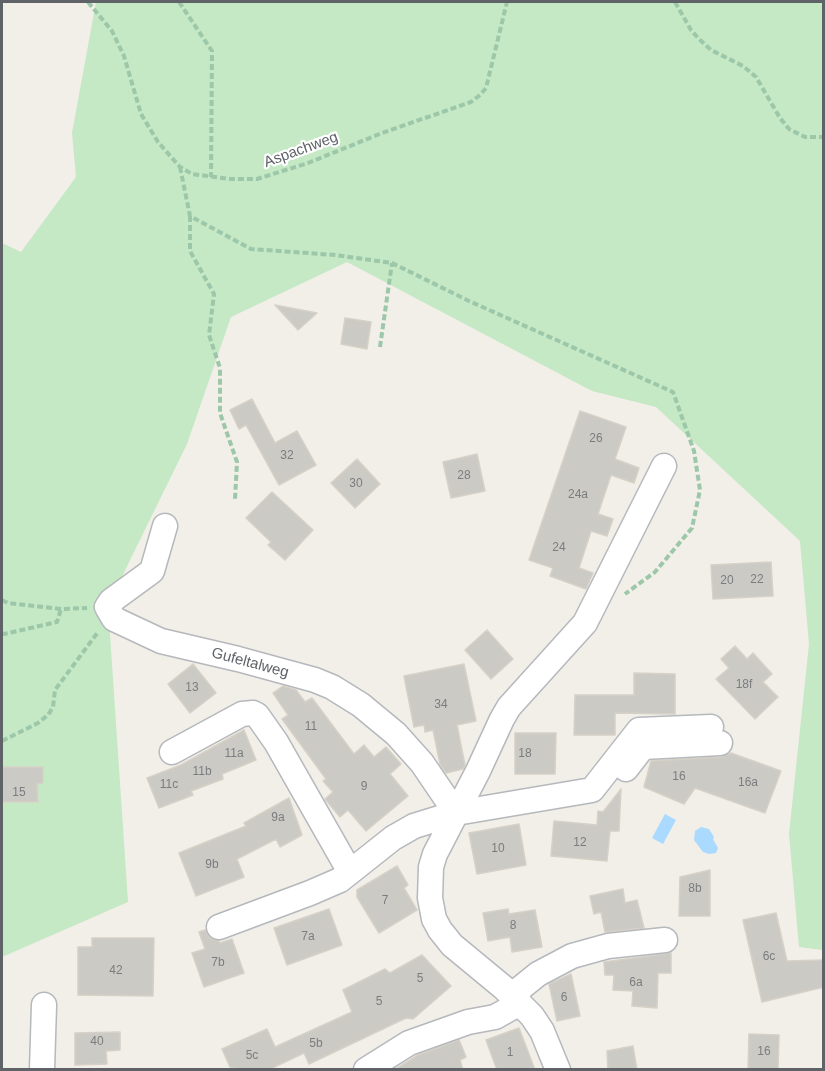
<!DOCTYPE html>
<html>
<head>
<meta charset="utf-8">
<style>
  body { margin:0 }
  #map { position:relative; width:825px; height:1071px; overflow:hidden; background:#f1efe8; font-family:Helvetica,sans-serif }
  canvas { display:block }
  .frame { position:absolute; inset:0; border:3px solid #5f6368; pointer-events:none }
</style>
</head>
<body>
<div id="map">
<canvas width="825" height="1071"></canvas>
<div class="frame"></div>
</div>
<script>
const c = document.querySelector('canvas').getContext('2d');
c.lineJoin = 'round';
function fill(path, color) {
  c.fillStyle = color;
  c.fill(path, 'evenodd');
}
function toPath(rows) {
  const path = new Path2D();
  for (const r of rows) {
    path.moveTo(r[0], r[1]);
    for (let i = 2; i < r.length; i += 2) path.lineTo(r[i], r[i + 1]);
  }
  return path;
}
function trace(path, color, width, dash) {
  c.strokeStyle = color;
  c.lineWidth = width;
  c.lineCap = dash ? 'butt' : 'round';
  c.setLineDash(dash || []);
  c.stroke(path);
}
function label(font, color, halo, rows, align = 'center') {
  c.font = font + ' Helvetica,sans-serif';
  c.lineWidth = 4.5;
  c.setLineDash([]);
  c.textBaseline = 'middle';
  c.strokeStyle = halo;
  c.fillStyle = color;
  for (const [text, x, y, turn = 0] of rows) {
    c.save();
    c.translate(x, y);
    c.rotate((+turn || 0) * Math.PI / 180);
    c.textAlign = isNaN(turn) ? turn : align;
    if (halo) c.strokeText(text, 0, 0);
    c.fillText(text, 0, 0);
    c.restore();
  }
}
const green = toPath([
  [96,2,823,2,823,950,799,947,789,834,809,644,800,541,656,407,592,391,347,262,231,317,187,444,108,605,128,902,2,957,2,243,21,252,76,177,72,133]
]);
const water = toPath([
  [665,814,676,820,663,844,652,838],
  [701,827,709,829,714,837,713,839,718,848,716,853,709,854,703,852,694,840,695,831]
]);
const building = toPath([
  [275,305,317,313,298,330,275,305],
  [345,318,371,322,367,349,341,344,345,318],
  [252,399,275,443,297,431,316,465,279,485,246,425,239,429,230,410,252,399],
  [580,411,626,427,615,459,639,468,634,483,611,475,598,514,613,519,607,536,591,531,579,568,593,573,586,589,550,576,553,568,529,560,580,411],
  [477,454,485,491,451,498,443,462,477,454],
  [357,459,380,484,355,508,331,483,357,459],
  [272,492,313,530,285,560,268,545,271,542,246,518,272,492],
  [771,562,773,596,713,599,711,565,771,562],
  [487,630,513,659,491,679,465,650,487,630],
  [735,646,747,659,753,653,772,674,763,682,778,697,755,719,716,679,729,668,721,659,735,646],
  [193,664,216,693,190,713,168,684,193,664],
  [464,664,476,721,457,725,465,765,463,769,446,773,440,764,433,730,425,732,424,725,414,727,404,676,464,664],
  [634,673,675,674,675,714,615,713,615,735,574,735,575,695,634,695,634,673],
  [283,686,296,690,305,702,312,698,354,754,364,745,374,757,386,747,401,764,390,774,408,796,366,831,348,810,340,817,325,799,333,792,323,781,326,779,282,719,288,715,273,693,283,686],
  [244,730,256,760,222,774,223,779,191,791,193,795,159,808,147,778,181,765,244,730],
  [515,733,556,733,555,774,515,774,515,733],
  [731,753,781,771,765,813,695,788,684,804,644,787,651,761,721,757,731,753],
  [2,767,43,767,43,783,37,784,38,802,2,802,2,767],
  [621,789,619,831,610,831,607,861,551,856,554,821,597,825,598,811,603,812,621,789],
  [289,798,302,835,280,847,276,839,237,859,244,877,196,896,179,853,246,826,244,823,289,798],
  [519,824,526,865,477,874,469,833,519,824],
  [397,866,408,885,404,888,417,910,379,933,357,897,357,890,397,866],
  [710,870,710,916,679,916,680,877,710,870],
  [623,889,625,903,637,900,644,928,605,932,601,912,594,914,590,896,623,889],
  [329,909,342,945,287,965,274,928,329,909],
  [508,909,509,914,535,910,542,947,512,952,510,937,488,941,483,913,508,909],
  [776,913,787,961,824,960,824,987,762,1002,743,920,776,913],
  [205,930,210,938,219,941,220,943,232,939,244,973,204,987,192,953,205,949,199,932,205,930],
  [92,938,154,938,153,996,78,995,78,947,92,947,92,938],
  [671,953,671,973,658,973,657,1008,632,1006,633,991,613,990,614,975,605,975,604,962,671,953],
  [422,955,451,986,413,1019,406,1018,309,1064,304,1053,268,1070,242,1070,230,1067,222,1049,267,1029,275,1047,352,1012,343,990,385,969,390,973,422,955],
  [571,974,580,1016,557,1021,549,984,571,974],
  [519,1028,535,1070,497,1070,486,1040,519,1028],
  [120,1032,120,1050,106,1051,107,1064,75,1065,75,1033,120,1032],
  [749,1034,779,1035,778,1070,748,1070,749,1034],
  [459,1040,466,1057,460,1060,463,1070,394,1070,418,1055,459,1040],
  [633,1046,637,1070,608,1070,607,1051,633,1046]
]);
const path = toPath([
  [88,2,112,31,124,56,141,114,158,142,180,167,192,174,230,179,257,179,308,163,382,133,471,102,480,95,486,88,507,2],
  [179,2,212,51,211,177],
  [675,2,691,30,699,39,711,50,743,66,756,77,780,118,789,129,805,137,824,137],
  [180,167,190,216,251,249,335,255,392,263,469,301,673,392,694,451,700,490,692,528,655,572,625,594],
  [190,216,190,251,214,294,209,335,220,368,220,413,237,462,235,499],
  [380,347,392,263],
  [2,600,8,603,61,609,87,608],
  [2,633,4,634,57,622,61,609],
  [2,741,38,723,48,715,53,707,55,690,98,632]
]);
const minor = toPath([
  [165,526,152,571,111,601,107,607,114,619,161,641,238,659,315,680,332,687,361,705,396,734,422,763,456,813],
  [172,752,242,714,253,713,257,715,276,742,350,872],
  [626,769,643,747,720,743],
  [219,927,310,893,340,880,393,838,414,826,456,813,592,790,639,730,711,727],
  [512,995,538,974,572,956,608,946,665,940],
  [42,1070,44,1005],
  [366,1070,409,1043,468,1022,495,1017,520,1003],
  [558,1070,542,1031,532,1016,504,988,452,945,440,930,434,919,430,898,431,867,435,854,478,771,502,719,509,707,585,623,664,466]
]);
const numberNames = [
  ["26",596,439],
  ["32",287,456],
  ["28",464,476],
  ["30",356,484],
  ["24a",578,495],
  ["24",559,548],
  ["22",757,580],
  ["20",727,581],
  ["18f",744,685],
  ["13",192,688],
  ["34",441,705],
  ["11",311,727],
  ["11a",234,754],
  ["18",525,754],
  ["11b",202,772],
  ["16",679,777],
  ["16a",748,783],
  ["11c",169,785],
  ["9",364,787],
  ["15",19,793],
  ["9a",278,818],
  ["12",580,843],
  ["10",498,849],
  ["9b",212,865],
  ["8b",695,889],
  ["7",385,901],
  ["8",513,926],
  ["7a",308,937],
  ["6c",769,957],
  ["7b",218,963],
  ["42",116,971],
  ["5",420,979],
  ["6a",636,983],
  ["6",564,998],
  ["5",379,1002],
  ["40",97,1042],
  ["5b",316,1044],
  ["16",764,1052],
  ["1",510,1053],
  ["5c",252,1056]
];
const streetNames = [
  ["Aspachweg",301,150,-20],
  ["Gufeltalweg",250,663,15]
];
fill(green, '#c5e8c5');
fill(water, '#aadaff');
fill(building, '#cccac5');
trace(building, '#d6d1c6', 1.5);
trace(minor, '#b5b8bc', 27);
trace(path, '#9cc7a9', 4, [6, 3]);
trace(minor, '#fff', 24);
label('12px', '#7a7d7f', null, numberNames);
label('15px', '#5f6368', '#fff', streetNames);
</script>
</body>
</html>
